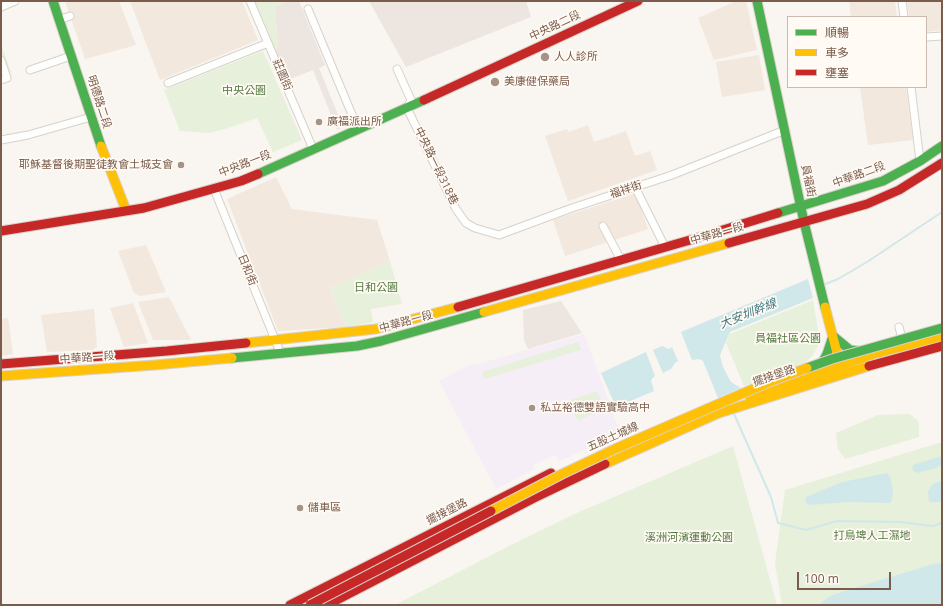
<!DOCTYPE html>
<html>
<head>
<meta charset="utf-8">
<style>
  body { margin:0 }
  #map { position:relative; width:943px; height:606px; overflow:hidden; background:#f9f5f0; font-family:"Open Sans","Noto Sans TC",sans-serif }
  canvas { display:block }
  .frame { position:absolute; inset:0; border:2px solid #7a5c4d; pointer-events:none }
  .legend { position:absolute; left:787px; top:16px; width:140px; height:72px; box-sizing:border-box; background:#fffaf3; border:1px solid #cabbb1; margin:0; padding:5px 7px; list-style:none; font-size:12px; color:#7a5c4d }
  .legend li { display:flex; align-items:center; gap:8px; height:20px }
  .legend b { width:20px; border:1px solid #cabbb1 }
  .scale { position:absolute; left:797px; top:572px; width:94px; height:18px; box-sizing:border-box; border:2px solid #7a5c4d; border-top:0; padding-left:5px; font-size:12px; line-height:14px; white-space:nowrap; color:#7a5c4d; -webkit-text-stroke:3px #fffaf3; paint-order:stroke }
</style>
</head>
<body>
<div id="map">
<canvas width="943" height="606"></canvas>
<div class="frame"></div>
<ul class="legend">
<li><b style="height:5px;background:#4caf50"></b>順暢</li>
<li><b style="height:5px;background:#ffc107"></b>車多</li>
<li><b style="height:5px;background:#c62828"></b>壅塞</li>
</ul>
<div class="scale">100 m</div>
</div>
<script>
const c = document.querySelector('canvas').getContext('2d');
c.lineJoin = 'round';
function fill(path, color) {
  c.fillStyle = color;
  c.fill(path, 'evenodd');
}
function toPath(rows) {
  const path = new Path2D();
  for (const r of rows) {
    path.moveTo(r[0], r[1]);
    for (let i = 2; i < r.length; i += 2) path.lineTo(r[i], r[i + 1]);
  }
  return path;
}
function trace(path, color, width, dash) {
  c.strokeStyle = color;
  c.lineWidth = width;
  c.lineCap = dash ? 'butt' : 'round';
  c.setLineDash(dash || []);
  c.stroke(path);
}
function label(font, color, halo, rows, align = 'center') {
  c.font = font + ' "Open Sans","Noto Sans TC",sans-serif';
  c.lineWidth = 3.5;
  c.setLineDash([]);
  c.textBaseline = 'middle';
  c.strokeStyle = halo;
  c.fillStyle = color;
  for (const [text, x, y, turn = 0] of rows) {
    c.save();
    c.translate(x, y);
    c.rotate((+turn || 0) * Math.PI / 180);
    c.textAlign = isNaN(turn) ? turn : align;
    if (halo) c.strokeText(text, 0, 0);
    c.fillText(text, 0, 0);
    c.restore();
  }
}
const residential = toPath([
  [65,1,119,1,136,45,85,59],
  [130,1,242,1,258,40,160,80],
  [736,1,746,1,757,50,714,60,698,18],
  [849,1,895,1,897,17,851,17],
  [907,1,942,1,942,30,926,32,926,17,909,17],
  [759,55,765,90,722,97,716,62],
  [860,87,906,87,913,140,868,145],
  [588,125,594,142,626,131,635,156,650,151,657,170,568,201,545,136,567,129,568,132],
  [276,177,292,209,377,220,390,261,330,288,346,327,278,331,227,199],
  [636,193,648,229,565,256,553,220],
  [146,245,166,292,140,296,134,293,118,251],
  [169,297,191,340,153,340,138,302],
  [133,303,148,343,124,347,110,308],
  [94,309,97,347,92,350,47,352,41,315],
  [8,318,13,354,1,356,1,319]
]);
const industrial = toPath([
  [289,1,299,1,325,65,319,68,343,127,337,130,313,70,288,80,275,50,278,47,275,6],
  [369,1,526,1,531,17,406,67],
  [561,301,582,333,528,349,524,340,523,310]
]);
const education = toPath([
  [584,334,621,435,559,461,555,455,533,465,535,469,496,489,439,381,469,365,481,363]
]);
const green = toPath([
  [255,1,289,1,275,6,278,47,275,50],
  [1,44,11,72,1,76,4,82,1,83],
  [263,51,302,140,273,152,257,118,225,129,209,133,180,131,164,90],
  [390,261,402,304,371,309,373,322,346,327,330,288],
  [813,300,820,341,813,355,806,362,744,386,726,343,730,334],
  [578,342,581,350,484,379,482,372],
  [597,391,604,408,578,421,568,401],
  [910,414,919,422,919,437,845,459,838,449,836,433,878,415],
  [942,442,942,605,782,605,775,563,785,490],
  [733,446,777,605,395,605,511,545,579,512]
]);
const water = toPath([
  [808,279,813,298,730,332,720,355,723,367,731,382,741,388,718,398,703,361,699,359,692,360,681,332],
  [662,346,669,349,672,347,678,361,675,363,671,369,663,373,653,350],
  [646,352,655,376,651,380,654,391,616,407,601,373],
  [942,456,942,465,936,468,917,473,912,470,913,465],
  [887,473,891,479,893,493,891,503,848,502,810,505,805,502,806,497,842,482],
  [942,481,942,500,939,502,929,502,928,491,933,484],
  [942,563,942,605,820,605,821,603,832,595,933,564]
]);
const stream = toPath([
  [823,285,838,279,867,262,942,212],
  [734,414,771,497,778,523,806,530,837,521,900,522,933,526,942,523]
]);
const street = toPath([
  [250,1,313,149],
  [902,1,904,17],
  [1,7,15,1],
  [308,9,358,129],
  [59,20,70,16],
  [926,37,942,36],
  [1,60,7,78,1,80],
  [397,69,411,100,407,108,456,209,466,223,475,228,499,235,572,208,672,175,785,130],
  [30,70,71,56],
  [168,83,268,43],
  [911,87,920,161],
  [1,140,28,135,91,117],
  [635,187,665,247],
  [214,189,280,352],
  [603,226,621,260],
  [899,327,903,342]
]);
const fast = toPath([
  [53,1,101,146],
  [757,1,804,222,825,307],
  [258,174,424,100],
  [778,213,883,181,920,161,942,146],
  [232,358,357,346,381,341,484,312],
  [821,365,827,354,833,336,850,350,859,351]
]);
const slow = toPath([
  [101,146,126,210],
  [825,307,840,364],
  [484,312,729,243],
  [246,343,376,329,458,307],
  [1,376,155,365,232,358],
  [750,397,874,354,942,336],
  [605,464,719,413,869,366]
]);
const jam = toPath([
  [424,100,638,1],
  [1,231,144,208,241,181,258,174],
  [729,243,867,204,899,190,942,163],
  [458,307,697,238,778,213],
  [1,364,167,351,246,343],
  [869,366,942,346],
  [290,605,551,473],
  [327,605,534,498,605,464]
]);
const fastBridge = toPath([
  [807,368,832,359,942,328]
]);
const slowBridge = toPath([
  [491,511,562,474,617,448,769,382,807,368]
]);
const jamBridge = toPath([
  [310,605,491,511]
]);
const markers = [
  [545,57,5,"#a69286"],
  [495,82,5,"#a69286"],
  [319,122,4,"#a69286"],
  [181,165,4,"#a69286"],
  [532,408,4,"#a69286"],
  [300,508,4,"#a69286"]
];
const streetNames = [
  ["中央路二段",555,26,-25],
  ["莊園街",282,75,67],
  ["明德路二段",99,102,72],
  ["中央路一段",245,164,-21],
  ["中央路一段318巷",436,166,64],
  ["中華路二段",859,175,-20],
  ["員福街",808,181,78],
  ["福祥街",626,190,-19],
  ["中華路一段",717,234,-16],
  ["日和街",247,270,68],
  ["中華路一段",406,322,-15],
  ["中華路一段",87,358,-4],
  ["擺接堡路",774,376,-19],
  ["五股土城線",613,437,-24],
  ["擺接堡路",447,512,-27]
];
const poiNames = [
  ["人人診所",554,57],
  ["美康健保藥局",504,82],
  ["廣福派出所",327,122],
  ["耶穌基督後期聖徒教會土城支會",173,165,"right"],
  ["私立裕德雙語實驗高中",540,408],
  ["儲車區",308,508]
];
const parkNames = [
  ["中央公園",244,91],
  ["日和公園",376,288],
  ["員福社區公園",788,339],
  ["打鳥埤人工濕地",872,536],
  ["溪洲河濱運動公園",689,538]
];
const waterNames = [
  ["大安圳幹線",748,314,-22]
];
fill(residential, '#f2e8de');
fill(industrial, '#ede5e0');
fill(education, '#f6eef6');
fill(green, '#e7f0db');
fill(water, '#d0e8ea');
trace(stream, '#d0e8ea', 2);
trace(street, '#d7d1cb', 9);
trace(fast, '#d9d2cb', 11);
trace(slow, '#d9d2cb', 11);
trace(jam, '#d9d2cb', 11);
trace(street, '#fefefd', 7);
trace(fast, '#4caf50', 9);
trace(slow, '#ffc107', 9);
trace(jam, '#c62828', 9);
trace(fastBridge, '#dad1cc', 11, []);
trace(slowBridge, '#dad1cc', 11, []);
trace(jamBridge, '#dad1cc', 11, []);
trace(fastBridge, '#4caf50', 9);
trace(slowBridge, '#ffc107', 9);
trace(jamBridge, '#c62828', 9);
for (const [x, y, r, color] of markers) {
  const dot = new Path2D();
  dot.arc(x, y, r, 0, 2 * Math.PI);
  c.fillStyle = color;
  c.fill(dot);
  trace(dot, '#fffaf3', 1.5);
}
label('11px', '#7a5c4d', '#fffaf3', streetNames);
label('11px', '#7a5c4d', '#fffaf3', poiNames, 'left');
label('11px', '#537a41', '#fffaf3', parkNames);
label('italic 12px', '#437c86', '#fffaf3', waterNames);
</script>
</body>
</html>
